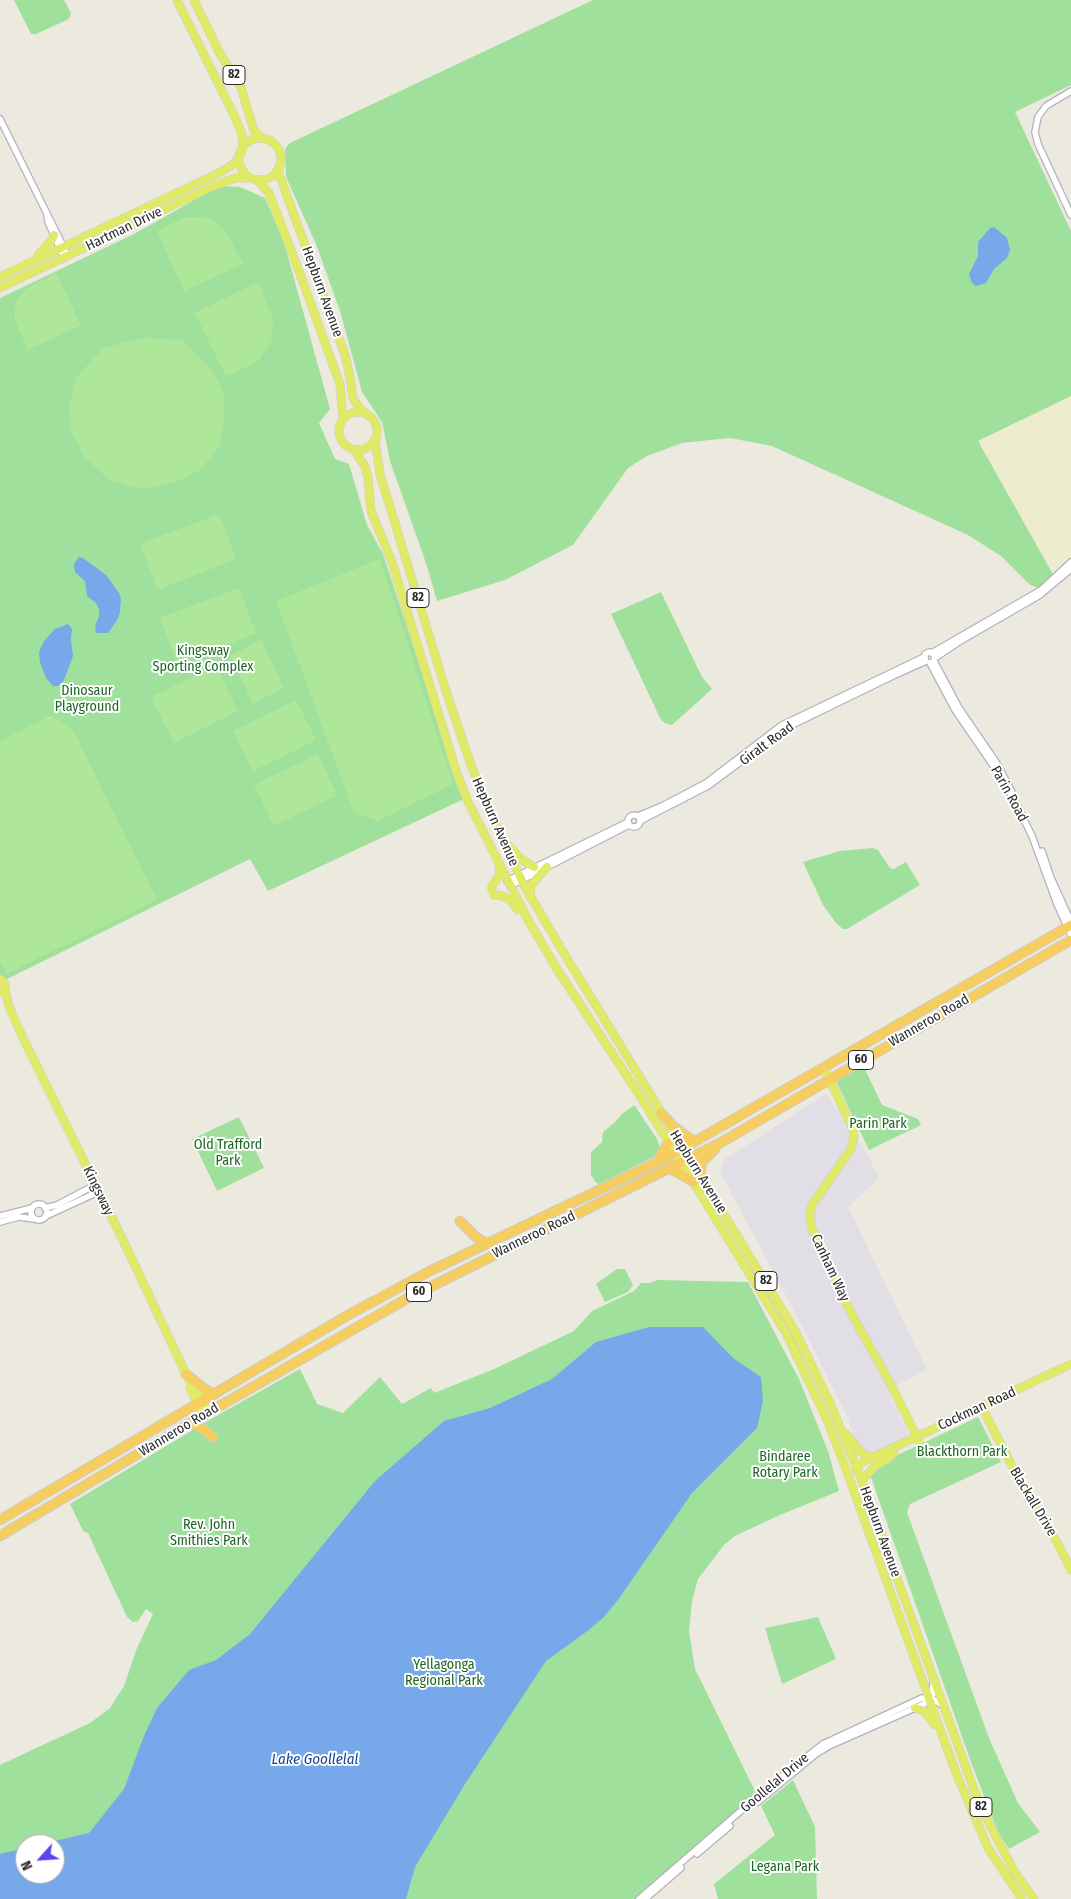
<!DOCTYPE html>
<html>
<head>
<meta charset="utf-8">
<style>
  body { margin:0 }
  #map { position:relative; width:1071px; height:1899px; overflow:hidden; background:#eceade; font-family:"Fira Sans Condensed",sans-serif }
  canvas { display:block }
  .north { position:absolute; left:15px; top:1834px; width:50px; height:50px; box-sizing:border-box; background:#fff; border:1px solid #aaa; border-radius:50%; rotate:244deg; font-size:14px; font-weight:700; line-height:20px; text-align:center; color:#2b2b2b }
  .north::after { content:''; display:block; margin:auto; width:18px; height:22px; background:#5a46f1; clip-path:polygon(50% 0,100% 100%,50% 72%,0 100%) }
</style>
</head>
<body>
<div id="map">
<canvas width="1071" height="1899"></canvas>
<div class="north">N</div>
</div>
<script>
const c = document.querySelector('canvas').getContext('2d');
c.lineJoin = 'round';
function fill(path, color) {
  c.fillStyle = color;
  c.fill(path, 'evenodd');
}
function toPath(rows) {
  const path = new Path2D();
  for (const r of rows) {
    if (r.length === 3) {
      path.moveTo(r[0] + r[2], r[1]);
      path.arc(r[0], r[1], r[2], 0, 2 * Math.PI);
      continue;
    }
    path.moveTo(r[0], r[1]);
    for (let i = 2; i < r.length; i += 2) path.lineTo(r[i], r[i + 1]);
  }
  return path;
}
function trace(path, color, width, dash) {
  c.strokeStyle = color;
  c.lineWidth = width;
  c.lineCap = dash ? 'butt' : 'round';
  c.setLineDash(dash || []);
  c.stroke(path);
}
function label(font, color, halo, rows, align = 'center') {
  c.font = font + ' "Fira Sans Condensed",sans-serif';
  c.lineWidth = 4;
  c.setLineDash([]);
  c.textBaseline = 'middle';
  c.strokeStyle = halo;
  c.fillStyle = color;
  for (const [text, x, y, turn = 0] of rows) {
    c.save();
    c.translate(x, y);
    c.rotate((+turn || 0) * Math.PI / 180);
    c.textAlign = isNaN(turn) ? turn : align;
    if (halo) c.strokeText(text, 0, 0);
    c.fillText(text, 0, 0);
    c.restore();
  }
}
const industrial = toPath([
  [826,1094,866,1152,879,1178,848,1207,927,1370,887,1390,910,1436,862,1459,847,1416,792,1307,720,1172,725,1159]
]);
const education = toPath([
  [1071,396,1071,556,1054,576,978,441]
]);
const green = toPath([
  [14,0,64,0,71,13,70,17,67,20,36,34,31,34],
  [593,0,1071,0,1071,85,1015,112,1071,231,1071,396,978,441,1054,576,1038,588,1029,584,1001,556,968,535,772,446,730,438,682,443,647,456,628,468,573,545,505,580,437,601,427,566,390,461,382,422,362,392,340,311,316,244,286,177,285,149,290,143],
  [219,186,240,187,265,198,284,242,330,409,319,423,335,459,349,464,367,525,383,554,464,799,268,891,250,859,5,980,0,975,0,298,134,234],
  [661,592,702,677,712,689,672,725,665,723,661,720,611,614],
  [873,848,878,850,890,868,894,869,906,862,920,885,847,929,843,929,836,923,823,905,803,862,840,851],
  [863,1065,882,1105,918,1119,921,1125,869,1150,836,1081],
  [633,1106,635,1106,657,1139,660,1148,656,1155,652,1158,599,1184,596,1183,591,1175,591,1152,602,1142,603,1132,614,1123,622,1114],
  [239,1117,264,1168,217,1191,192,1139],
  [617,1269,625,1269,633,1285,628,1292,605,1302,596,1284],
  [657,1280,748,1282,799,1379,828,1451,839,1491,780,1515,735,1536,724,1545,698,1579,692,1601,689,1631,695,1669,756,1793,755,1794,756,1797,637,1899,0,1899,0,1765,90,1723,110,1708,124,1686,137,1648,153,1614,146,1609,138,1621,133,1622,127,1617,88,1533,83,1531,70,1504,211,1419,300,1369,317,1404,343,1413,380,1377,402,1404,431,1388,434,1393,494,1369,574,1331,592,1311,634,1291,641,1283,650,1283],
  [25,1844,55,1844,55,1874,25,1874],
  [978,1417,1001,1462,910,1504,907,1512,989,1738,1018,1803,1040,1832,1009,1849,998,1832,972,1765,868,1469],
  [818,1617,836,1659,782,1684,765,1628],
  [793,1780,815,1827,817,1899,718,1899,714,1884,775,1835,761,1806]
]);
const pitch = toPath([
  [185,217,203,217,214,221,227,233,243,264,184,291,157,231],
  [56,273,81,325,28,350,15,320,15,309,17,300,26,289],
  [258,282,273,319,272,340,259,360,254,364,226,376,195,313],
  [144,338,181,340,212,370,224,393,224,422,219,447,200,470,178,481,147,488,130,487,108,479,84,456,71,430,69,407,76,378,103,348],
  [219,514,236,559,158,590,140,544],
  [380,559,453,784,378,821,354,812,276,601],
  [239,588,256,633,178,664,160,618],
  [261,640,284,688,253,703,230,656],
  [216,666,238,711,174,743,151,697],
  [296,700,316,740,253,771,233,731],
  [50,716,72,728,157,900,6,974,0,961,0,741],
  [318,754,337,795,274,826,254,785]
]);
const water = toPath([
  [994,227,1007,238,1010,250,1007,258,994,269,986,283,976,286,972,283,969,274,978,256,978,242,990,228],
  [79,557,83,558,106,575,119,593,121,599,120,612,117,620,108,633,96,633,95,626,99,616,99,609,96,603,87,596,85,581,75,572,74,564],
  [68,624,72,629,71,639,73,656,64,680,58,686,53,686,46,678,40,662,39,652,44,641,55,629],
  [649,1327,703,1327,733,1358,761,1377,763,1401,757,1428,692,1493,618,1600,603,1618,586,1632,546,1661,465,1784,415,1867,406,1899,0,1899,0,1854,25,1848,25,1874,55,1874,55,1844,41,1844,89,1833,124,1789,144,1736,157,1708,189,1670,216,1660,250,1634,375,1481,444,1421,490,1408,552,1379,596,1342]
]);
const minor = toPath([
  [1071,91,1046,106,1038,117,1035,132,1038,144,1071,215],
  [0,119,68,256],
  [47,214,48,222,64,258],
  [932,653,1041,590,1071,562],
  [925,660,925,654,929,652,933,653,935,658],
  [934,661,959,708,996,762,1012,792],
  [933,662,935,658,962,640,1040,595,1071,569],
  [930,663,955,710,992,764,1014,799,1032,836,1057,904,1071,935],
  [634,821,6],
  [638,816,662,806,706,783,782,725,924,657],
  [640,821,708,786,786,728,895,675,926,661],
  [1042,851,1051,878,1071,922],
  [507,881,628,822],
  [510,886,629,825],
  [39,1212,8],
  [45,1208,57,1205,95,1185],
  [0,1216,32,1208],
  [46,1216,98,1192],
  [0,1222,19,1217,34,1219],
  [758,1802,816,1754,829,1746,924,1704,933,1694,933,1683],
  [697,1854,730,1826],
  [639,1899,765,1790,823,1744,922,1698,933,1699,943,1706],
  [645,1899,681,1868]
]);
const major = toPath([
  [177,0,233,113,242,134,243,148],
  [194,0,219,52,241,87,253,128,257,134,265,139],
  [260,159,21],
  [278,171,345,355,350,377,353,399,364,413],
  [257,180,269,193,299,271,340,384,343,419],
  [38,255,52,240,54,235],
  [0,277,221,172,235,163,241,153],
  [0,288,211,187,235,178,251,178],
  [358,431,19],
  [375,441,380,474,446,691,471,765,494,821,524,885,562,950,794,1329,830,1403,857,1468,980,1806,1014,1871,1034,1899],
  [355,451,365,467,368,477,371,511,392,562,457,774,468,802,527,918,555,966,640,1096,786,1333,828,1422,843,1461,956,1773,988,1848,1022,1899],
  [508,845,522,860,534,867],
  [492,890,492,886,500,874,499,867],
  [494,895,503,896,511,901,518,910],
  [530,897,531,885,547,867],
  [0,979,5,984,5,989,2,992],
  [5,989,9,1007,24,1040,123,1240,186,1374,208,1412],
  [824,1068,853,1129,854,1137,851,1149,812,1205,810,1213,811,1227,851,1313,889,1381,919,1441],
  [190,1388,203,1415],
  [982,1407,1017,1476,1058,1544,1071,1570],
  [845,1433,861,1452,867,1456,875,1457],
  [856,1470,861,1463,1071,1364],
  [862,1480,876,1465,889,1458,894,1453],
  [915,1708,924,1711,935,1725]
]);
const highway = toPath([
  [661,1113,673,1126,689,1138,696,1141],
  [656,1163,668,1143],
  [669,1169,675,1171,694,1182],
  [700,1174,702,1162,715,1149],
  [460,1221,477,1238,488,1244],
  [186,1374,206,1390,215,1394],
  [190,1423,199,1426,213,1437],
  [0,1520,350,1314,430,1271,668,1157,1071,925],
  [0,1536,190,1423,408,1298,720,1143,1071,940]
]);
const shields = [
  [234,75,22],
  [418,598,22],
  [861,1060,25],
  [766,1281,22],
  [419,1292,25],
  [981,1807,22]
];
const shieldNames = [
  ["82",234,75],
  ["82",418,598],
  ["60",861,1060],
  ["82",766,1281],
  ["60",419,1292],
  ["82",981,1807]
];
const streetNames = [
  ["Hartman Drive",124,229,-26],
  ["Hepburn Avenue",322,292,70],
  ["Giralt Road",767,744,-36],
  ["Parin Road",1009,794,61],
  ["Hepburn Avenue",495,822,66],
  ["Wanneroo Road",929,1021,-30],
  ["Hepburn Avenue",698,1172,58],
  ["Kingsway",98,1191,64],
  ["Wanneroo Road",534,1235,-26],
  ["Canham Way",830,1268,65],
  ["Cockman Road",977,1409,-25],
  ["Wanneroo Road",179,1430,-31],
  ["Blackall Drive",1033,1502,59],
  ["Hepburn Avenue",880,1532,70],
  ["Goollelal Drive",775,1783,-40]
];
const parkNames = [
  ["Kingsway",203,651],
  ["Sporting Complex",203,667],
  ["Dinosaur",87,691],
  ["Playground",87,707],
  ["Parin Park",878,1124],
  ["Old Trafford",228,1145],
  ["Park",228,1161],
  ["Blackthorn Park",962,1452],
  ["Bindaree",785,1457],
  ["Rotary Park",785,1473],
  ["Rev. John",209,1525],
  ["Smithies Park",209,1541],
  ["Yellagonga",444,1665],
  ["Regional Park",444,1681],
  ["Legana Park",785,1867]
];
const waterNames = [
  ["Lake Goollelal",315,1760]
];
fill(industrial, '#e2dee5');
fill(education, '#edecce');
fill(green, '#a0e09d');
fill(pitch, '#afe79a');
fill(water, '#77a8e9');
trace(minor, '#b3b1be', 8);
trace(major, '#ccc', 9);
trace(highway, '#ccc', 11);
trace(minor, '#fff', 5.5);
trace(major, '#e1ea66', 8);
trace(highway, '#f6ce5f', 9);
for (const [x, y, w] of shields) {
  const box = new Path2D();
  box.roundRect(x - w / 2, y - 9.5, w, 19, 4);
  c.fillStyle = '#fff';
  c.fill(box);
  trace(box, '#2b2b2b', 1);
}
label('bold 12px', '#2b2b2b', null, shieldNames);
label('14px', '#2b2b2b', '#fff', streetNames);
label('14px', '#1e6525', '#fff', parkNames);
label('italic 15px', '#144396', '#fff', waterNames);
</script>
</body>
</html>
